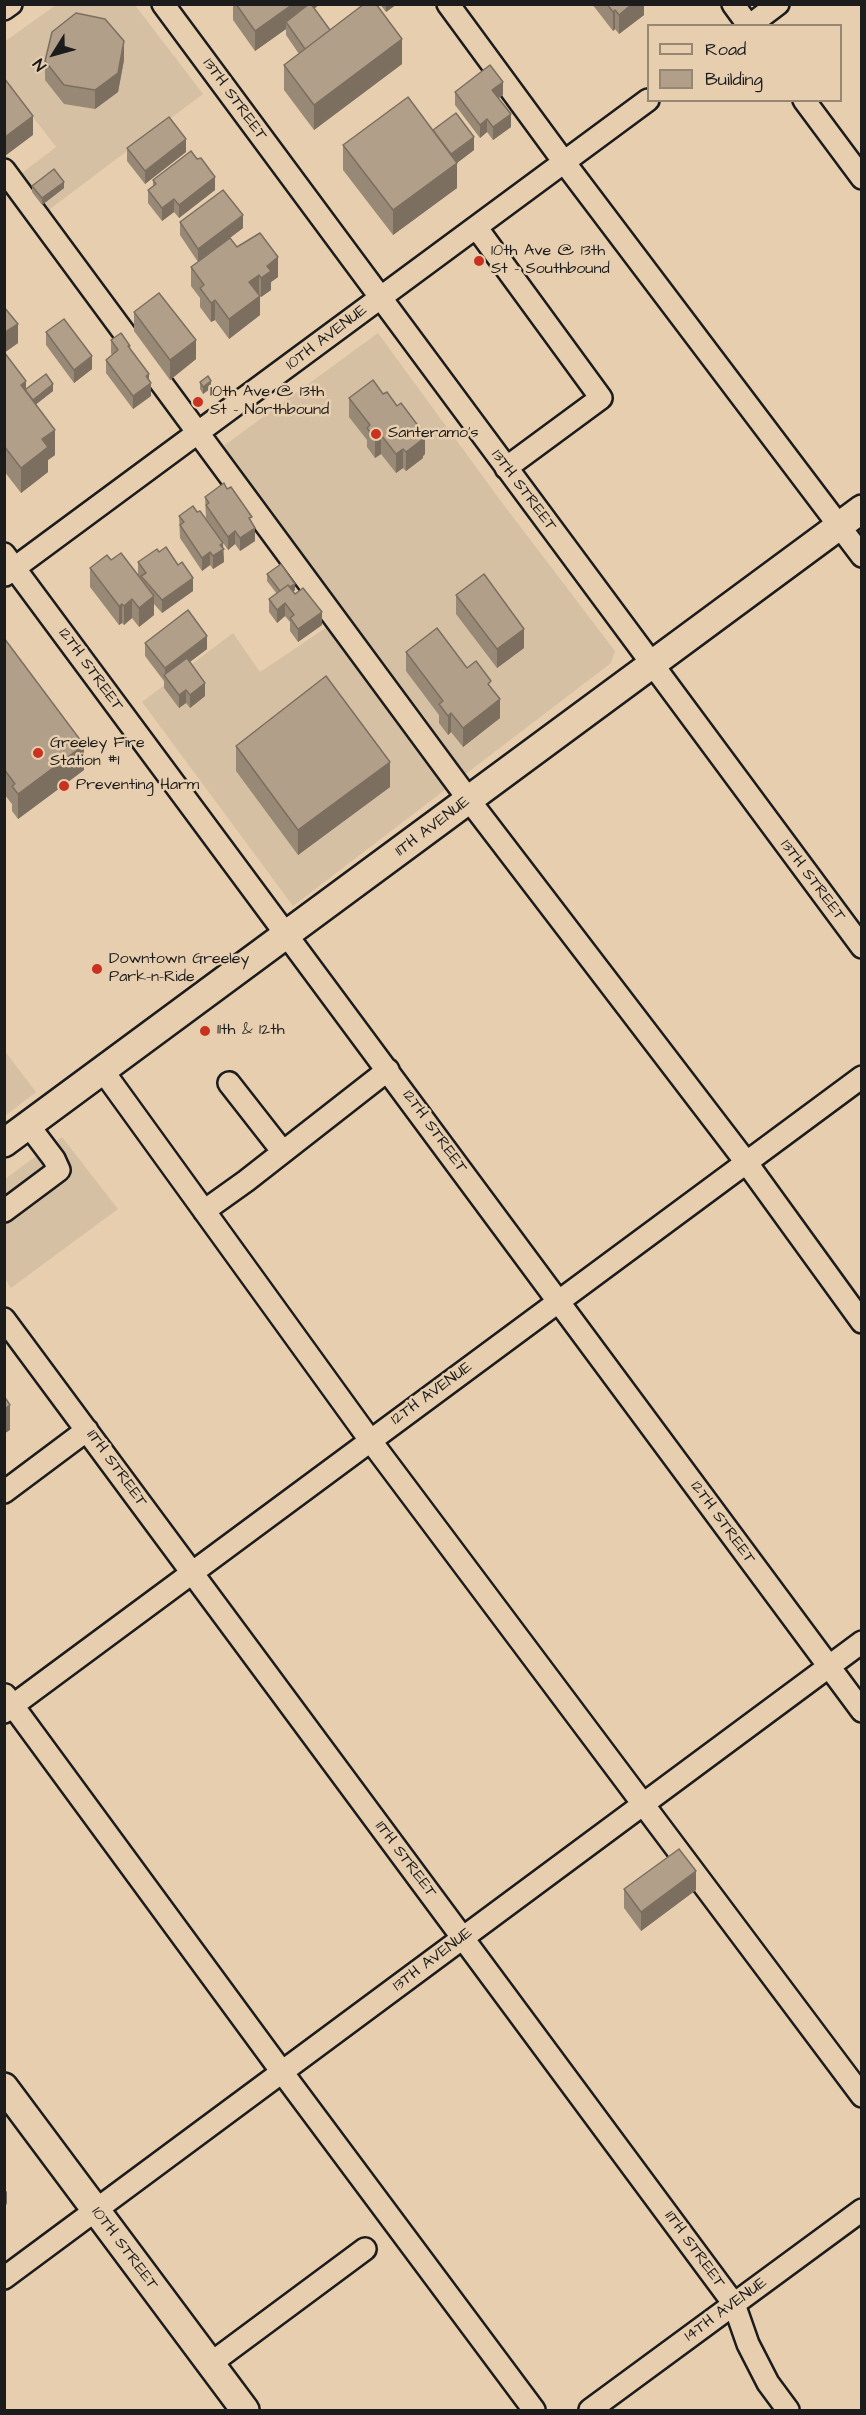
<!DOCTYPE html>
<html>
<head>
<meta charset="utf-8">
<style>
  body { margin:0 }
  #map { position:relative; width:866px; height:2415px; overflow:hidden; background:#e6ceaf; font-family:"Architects Daughter",sans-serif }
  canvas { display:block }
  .frame { position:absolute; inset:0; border:6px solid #1c1c1c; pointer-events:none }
  .legend { position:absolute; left:647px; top:24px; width:195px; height:78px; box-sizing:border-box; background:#e6ceaf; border:2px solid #958774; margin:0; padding:8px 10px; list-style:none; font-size:18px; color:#1c1c1c }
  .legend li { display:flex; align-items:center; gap:12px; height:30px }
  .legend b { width:30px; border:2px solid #958774 }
  .north { position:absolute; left:24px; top:24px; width:60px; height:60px; -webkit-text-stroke:4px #e6ceaf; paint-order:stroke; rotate:233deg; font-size:16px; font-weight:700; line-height:24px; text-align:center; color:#1c1c1c }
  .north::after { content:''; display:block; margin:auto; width:21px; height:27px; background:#1c1c1c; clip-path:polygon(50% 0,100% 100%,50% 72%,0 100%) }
</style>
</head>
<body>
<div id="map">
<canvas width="866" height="2415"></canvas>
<div class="frame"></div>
<ul class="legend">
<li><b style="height:8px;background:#e6ceaf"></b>Road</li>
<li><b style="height:16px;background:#b19f89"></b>Building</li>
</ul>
<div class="north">N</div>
</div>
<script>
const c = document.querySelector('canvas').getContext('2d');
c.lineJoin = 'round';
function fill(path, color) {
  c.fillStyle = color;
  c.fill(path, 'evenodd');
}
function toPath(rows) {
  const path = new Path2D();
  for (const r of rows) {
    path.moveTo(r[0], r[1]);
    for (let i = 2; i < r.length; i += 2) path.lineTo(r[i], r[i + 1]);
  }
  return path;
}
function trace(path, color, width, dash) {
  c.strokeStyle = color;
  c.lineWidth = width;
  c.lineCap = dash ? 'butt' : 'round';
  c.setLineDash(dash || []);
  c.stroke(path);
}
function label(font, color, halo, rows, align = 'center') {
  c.font = font + ' "Architects Daughter",sans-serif';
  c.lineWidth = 5;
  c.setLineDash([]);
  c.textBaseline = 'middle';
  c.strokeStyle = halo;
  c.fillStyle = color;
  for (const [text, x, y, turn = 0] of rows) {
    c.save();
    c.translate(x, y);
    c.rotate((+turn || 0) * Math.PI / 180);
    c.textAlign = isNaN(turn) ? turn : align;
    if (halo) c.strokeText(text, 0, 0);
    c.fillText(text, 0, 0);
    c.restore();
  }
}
const built = toPath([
  [56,5,135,5,203,94,46,212,18,176,56,147,5,81,4,42],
  [378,333,500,500,615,651,611,663,293,906,142,702,233,633,260,672,327,627,207,458],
  [4,1050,36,1092,5,1116,4,1116],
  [62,1137,118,1209,11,1288,5,1279,5,1179]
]);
const minor = toPath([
  [163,4,862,947],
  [448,4,564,162,862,556],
  [733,4,749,26],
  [4,9,11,4],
  [749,26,778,4],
  [804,100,862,178],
  [4,170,469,800,746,1162,862,1322],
  [476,227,601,398,506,468],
  [4,554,862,1711],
  [5,575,648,100],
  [103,1071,370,1440,862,2096],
  [229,1083,283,1152],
  [4,1211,59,1170,54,1159,29,1126],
  [204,1211,246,1181,388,1070],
  [4,1319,734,2304,748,2344,768,2383,788,2410],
  [4,1492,87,1430],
  [5,1695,282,2072,534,2410],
  [4,1712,862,1077],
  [4,2278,862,1642],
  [210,2364,365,2249],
  [590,2410,862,2210]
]);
const major = toPath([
  [4,1143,862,509],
  [4,2087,245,2410]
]);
const wall = toPath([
  [233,4,320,4,314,9,330,30,402,64,314,130,284,90,284,65,299,54,286,35,286,29,255,51,233,20],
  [380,4,397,4,386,12],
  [592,4,644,4,644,15,619,34,615,29,613,31],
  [124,60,118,92,95,109,64,104,45,80,45,61],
  [455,92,503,95,498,98,511,127,493,140,487,132,480,138,455,105],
  [433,130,474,150,457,163,457,188,393,235,343,170,343,145],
  [127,148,186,152,145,184,127,161],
  [153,180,215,190,179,218,174,212,162,221,148,203,148,190,153,186],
  [32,186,64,188,42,205,32,192],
  [180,222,243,228,211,252,237,247,278,277,271,282,271,290,261,297,259,294,260,315,229,339,215,320,211,322,200,307,200,298,191,286,191,267,198,262,180,235],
  [4,307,18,343,5,352,26,389,53,391,36,404,55,455,48,460,48,472,21,493,4,471],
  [134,312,196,359,170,380,134,331],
  [46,332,92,369,74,383,46,345],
  [111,340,130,346,130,348,149,380,151,396,133,409,106,373,106,360,112,355,111,353],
  [200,382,211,388,203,394,200,389],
  [349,398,425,454,423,456,423,458,406,471,403,468,396,473,381,454,375,458,367,447,367,440,349,417],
  [205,497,255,541,240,551,235,544,228,550,206,518],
  [179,516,223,548,224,562,213,569,210,565,202,571,180,538],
  [138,562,193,591,162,613,154,604,154,615,139,627,132,618,124,625,122,623,119,625,90,587,90,568,138,575],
  [267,574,295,590,293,592,322,625,298,642,290,631,290,622,285,616,277,623,269,612,269,599,277,594,267,581],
  [456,595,524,648,497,668,456,614],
  [4,638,84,770,18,819,12,811,12,804,4,794],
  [145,643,207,649,190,662,205,696,190,708,186,703,179,708,164,688,164,681,145,656],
  [406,652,467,668,491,688,500,718,463,747,451,732,448,735,439,723,439,715,406,671],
  [236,746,390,787,298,855,236,771],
  [624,1889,696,1890,641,1931,624,1908]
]);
const shadedWall = toPath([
  [293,4,320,4,289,26,286,22,286,29,255,51,255,31],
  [388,4,397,4,386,12,386,6],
  [632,4,644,4,644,15,619,34,619,15],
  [615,10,615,29,613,31,613,12],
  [402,39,402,64,314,130,314,105],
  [124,41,124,60,118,92,95,109,95,90],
  [503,82,503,95,492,103,492,90],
  [511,114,511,127,493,140,493,127],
  [33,116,33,135,5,156,5,137],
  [487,119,487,132,480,138,480,125],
  [474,137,474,150,449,169,449,156],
  [186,139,186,152,145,184,145,171],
  [457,163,457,188,393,235,393,210],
  [215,177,215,190,179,218,179,205],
  [64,182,64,188,42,205,42,198],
  [174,199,174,212,162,221,162,208],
  [243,215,243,228,198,262,198,249],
  [278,257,278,277,271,282,271,290,261,297,261,278,267,266],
  [259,275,259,294,249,282],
  [260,296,260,315,229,339,229,319],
  [215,300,215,320,211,322,211,303],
  [18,324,18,343,4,353,4,333],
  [196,340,196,359,170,380,170,360],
  [92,356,92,369,74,383,74,370],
  [149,374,149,384,151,383,151,396,133,409,133,396,146,376],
  [26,381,26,406,21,385],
  [211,381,211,388,203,394,203,387],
  [53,384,53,391,29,410,29,403],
  [55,430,55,455,48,460,48,472,21,493,21,468,42,439],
  [381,435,381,454,375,458,375,439],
  [425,435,425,454,423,456,423,458,406,471,406,452],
  [403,449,403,468,396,473,396,454],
  [255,528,255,541,240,551,240,538],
  [235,531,235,544,228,550,228,537],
  [223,543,224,562,213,569,213,556,220,545],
  [210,552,210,565,202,571,202,558],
  [193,578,193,591,162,613,162,600],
  [295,584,295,590,282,600,282,594],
  [154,596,154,615,139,627,139,608],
  [132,599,132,618,124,625,124,606],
  [285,603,285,616,277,623,277,610],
  [122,604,122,623,119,625,119,606],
  [322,612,322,625,298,642,298,629],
  [524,629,524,648,497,668,497,649],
  [207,636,207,649,167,679,165,676,165,668],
  [205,683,205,696,190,708,190,695],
  [186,690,186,703,179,708,179,695],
  [500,699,500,718,463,747,463,728],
  [451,713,451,732,448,735,448,716],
  [84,745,84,770,18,819,18,794],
  [390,762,390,787,298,855,298,830],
  [10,1405,10,1430,4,1434,4,1409],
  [696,1871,696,1890,641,1931,641,1912],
  [7,2191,7,2204,4,2206,4,2193]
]);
const building = toPath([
  [236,4,293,4,255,31,236,4],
  [309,4,311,4,330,30,305,49,286,22,309,4],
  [364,4,376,4,402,39,314,105,284,65,364,4],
  [607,4,632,4,619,15,615,10,613,12,607,4],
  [76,13,105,19,124,41,118,73,95,90,64,85,45,61,52,32,76,13],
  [490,65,503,82,492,90,511,114,493,127,487,119,480,125,455,92,490,65],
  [4,78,33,116,5,137,4,137,4,78],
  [408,97,457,163,393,210,343,145,408,97],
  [456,113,474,137,451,154,433,130,456,113],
  [169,117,186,139,145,171,127,148,169,117],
  [191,151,197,159,201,158,215,177,179,205,174,199,162,208,148,190,156,184,153,180,191,151],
  [54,169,64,182,42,198,32,186,54,169],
  [223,190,243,215,198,249,180,222,223,190],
  [260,233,278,257,267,266,271,271,261,278,259,275,249,282,260,296,229,319,215,300,211,303,200,288,204,285,191,267,230,238,237,247,260,233],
  [159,293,196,340,170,360,134,312,159,293],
  [4,307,18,324,4,333,4,307],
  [64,319,92,356,74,370,46,332,64,319],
  [121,333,130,346,128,346,149,374,146,376,151,383,133,396,106,360,118,350,111,340,121,333],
  [4,352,26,381,21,385,55,430,42,439,48,447,21,468,4,446,4,352],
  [46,374,53,384,33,400,26,391,26,389,46,374],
  [208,376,211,381,203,387,200,382,208,376],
  [373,380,383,394,387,392,397,406,401,403,425,435,421,437,423,439,406,452,403,449,396,454,381,435,375,439,367,428,370,425,349,398,373,380],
  [224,483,227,489,231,487,252,517,249,518,255,528,240,538,235,531,228,537,206,505,209,503,205,497,224,483],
  [193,506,197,512,200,511,223,543,220,545,224,549,213,556,210,552,202,558,180,525,184,522,179,516,193,506],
  [166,547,178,565,182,562,193,578,162,600,141,576,146,573,138,562,157,549,159,552,166,547],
  [121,553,154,596,139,608,132,599,124,606,122,604,119,606,90,568,107,555,111,560,121,553],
  [281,564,295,584,290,587,288,585,280,591,267,574,281,564],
  [484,574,524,629,497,649,456,595,484,574],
  [288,585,295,594,303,588,322,612,298,629,290,618,294,615,285,603,277,610,269,599,288,585],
  [188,610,207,636,165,668,145,643,188,610],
  [437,628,467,668,476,661,491,681,488,684,500,699,463,728,451,713,448,716,439,704,443,701,406,652,437,628],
  [4,638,84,745,18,794,12,786,15,784,4,769,4,638],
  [187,658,205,683,190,695,186,690,179,695,164,675,187,658],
  [326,676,390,762,298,830,236,746,326,676],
  [4,1396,10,1405,4,1409,4,1396],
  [679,1849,696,1871,641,1912,624,1889,679,1849]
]);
const markers = [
  [479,261,6,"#c8321e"],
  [198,402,6,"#c8321e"],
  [376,434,6,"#c8321e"],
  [38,753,6,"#c8321e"],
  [64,786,6,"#c8321e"],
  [97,969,6,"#c8321e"],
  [205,1031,6,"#c8321e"]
];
const streetNames = [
  ["13TH STREET",234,100,54],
  ["10TH AVENUE",327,338,-37],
  ["13TH STREET",523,491,53],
  ["12TH STREET",90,670,54],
  ["11TH AVENUE",433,827,-37],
  ["13TH STREET",812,881,53],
  ["12TH STREET",434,1132,54],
  ["12TH AVENUE",432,1394,-36],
  ["11TH STREET",116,1469,54],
  ["12TH STREET",722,1523,54],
  ["11TH STREET",405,1860,53],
  ["13TH AVENUE",433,1960,-37],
  ["10TH STREET",124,2249,53],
  ["11TH STREET",694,2250,54],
  ["14TH AVENUE",726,2310,-36]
];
const poiNames = [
  ["10th Ave @ 13th",491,252],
  ["St - Southbound",491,270],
  ["10th Ave @ 13th",210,393],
  ["St - Northbound",210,411],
  ["Santeramo's",388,434],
  ["Greeley Fire",50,744],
  ["Station #1",50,762],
  ["Preventing Harm",76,786],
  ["Downtown Greeley",109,960],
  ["Park-n-Ride",109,978],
  ["11th & 12th",217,1031]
];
fill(built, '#d6c0a4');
trace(minor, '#1c1c1c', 26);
trace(major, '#1c1c1c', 32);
trace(minor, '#e6ceaf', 21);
trace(major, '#e6ceaf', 27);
fill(wall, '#988976');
fill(shadedWall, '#7c6f60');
fill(building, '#b19f89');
trace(building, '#7c6f60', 1.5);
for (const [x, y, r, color] of markers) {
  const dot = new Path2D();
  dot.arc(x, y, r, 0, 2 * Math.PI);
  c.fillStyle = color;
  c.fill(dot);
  trace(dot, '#e6ceaf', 2);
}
label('16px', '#1c1c1c', '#e6ceaf', streetNames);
label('16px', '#1c1c1c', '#e6ceaf', poiNames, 'left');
</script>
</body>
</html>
